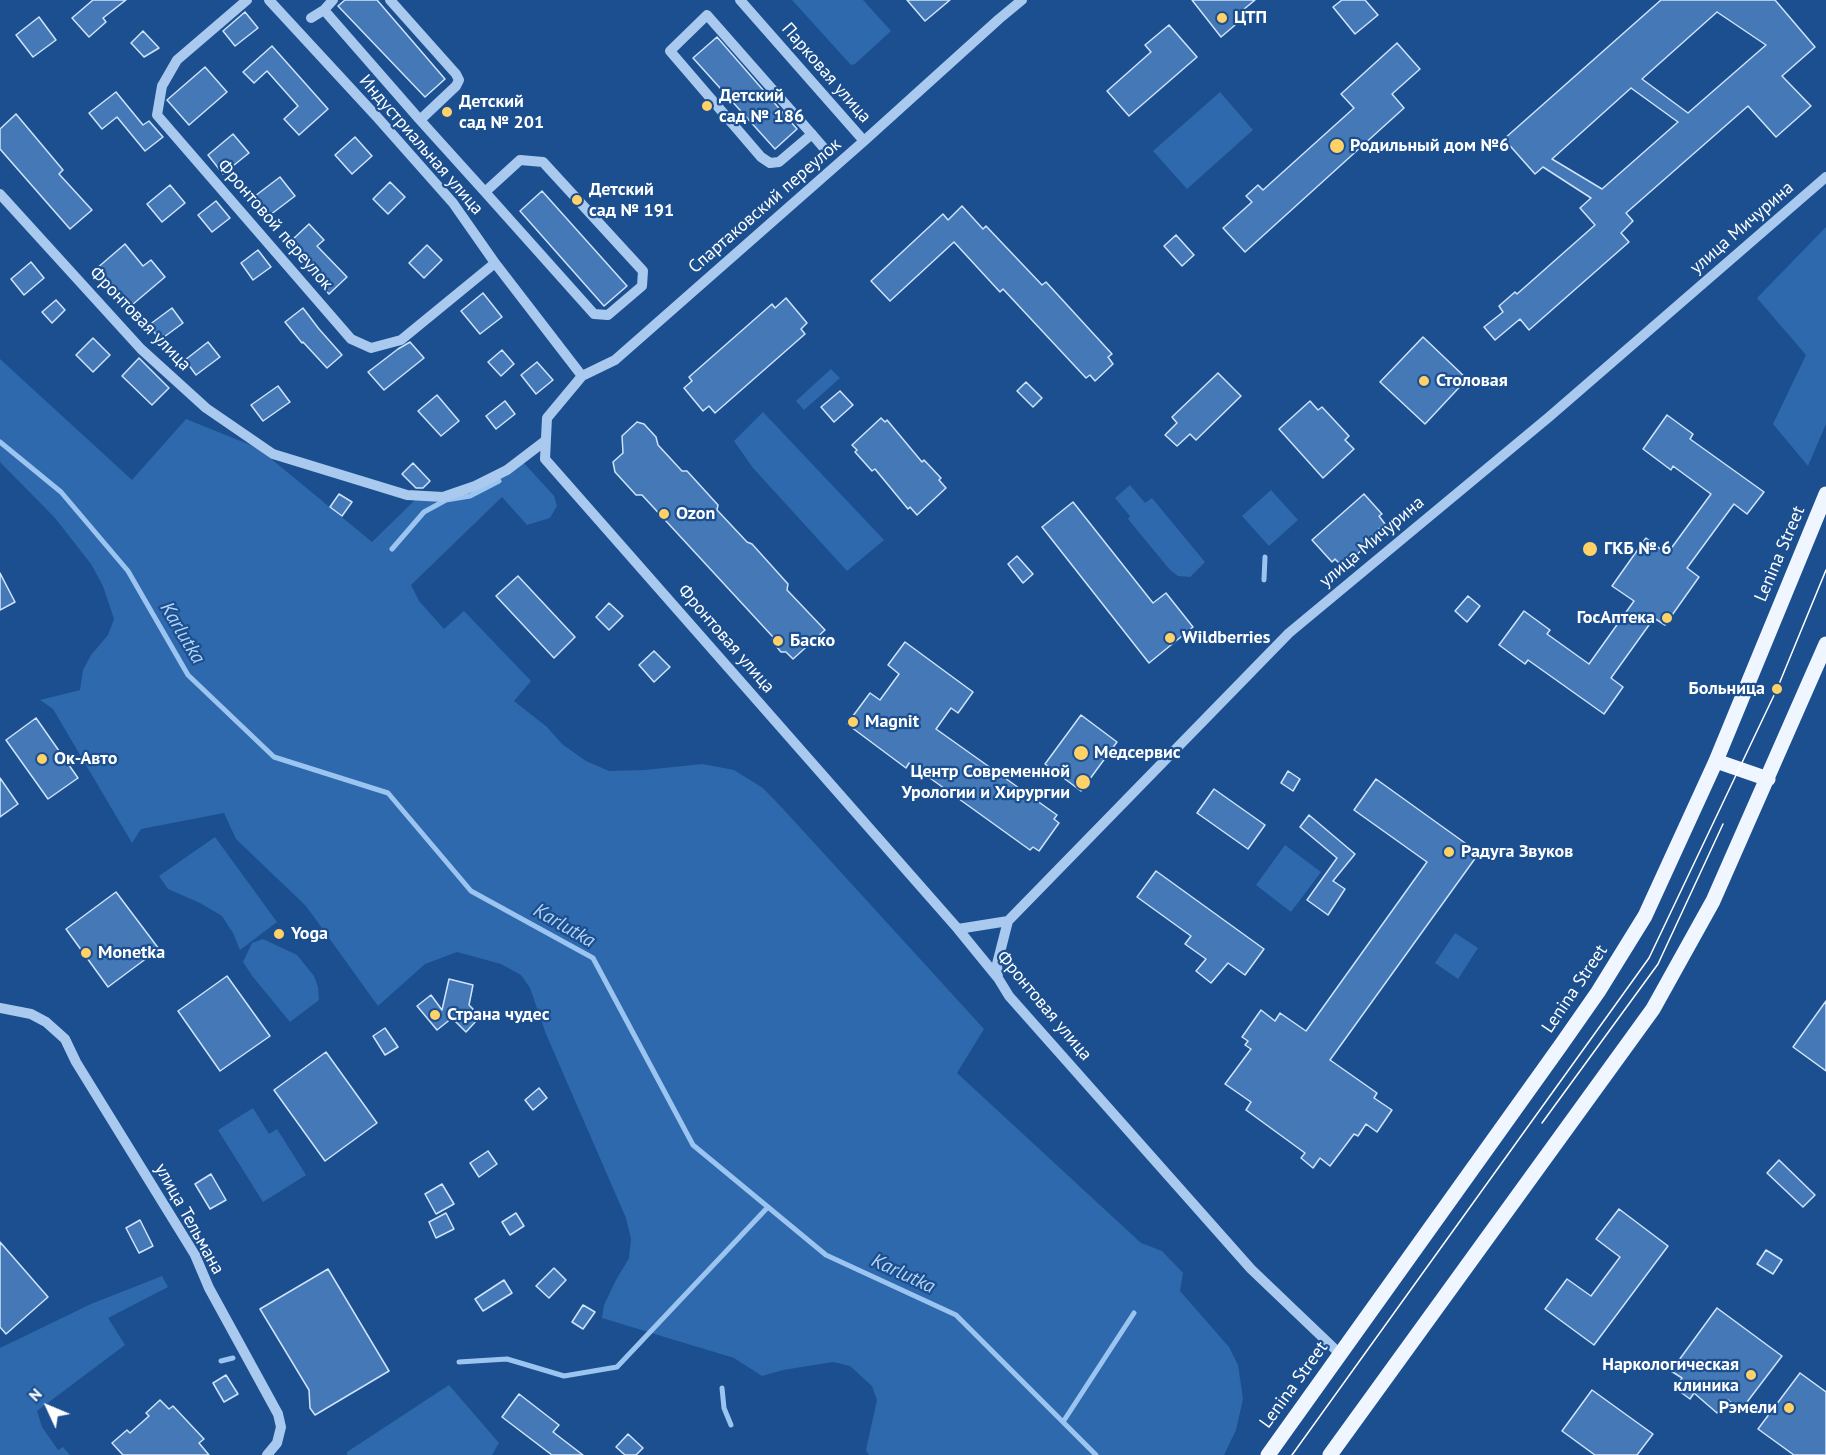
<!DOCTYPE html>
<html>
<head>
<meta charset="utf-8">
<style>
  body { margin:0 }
  #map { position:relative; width:1826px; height:1455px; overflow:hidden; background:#1b4f8f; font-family:"PT Sans",sans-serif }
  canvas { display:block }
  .north { position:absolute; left:18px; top:1377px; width:60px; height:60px; -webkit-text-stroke:4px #1b4f8f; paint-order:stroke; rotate:314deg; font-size:16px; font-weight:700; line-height:24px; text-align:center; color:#fff }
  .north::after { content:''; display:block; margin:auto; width:21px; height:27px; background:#fff; clip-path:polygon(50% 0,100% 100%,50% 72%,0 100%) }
</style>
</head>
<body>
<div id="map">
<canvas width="1826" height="1455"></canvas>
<div class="north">N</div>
</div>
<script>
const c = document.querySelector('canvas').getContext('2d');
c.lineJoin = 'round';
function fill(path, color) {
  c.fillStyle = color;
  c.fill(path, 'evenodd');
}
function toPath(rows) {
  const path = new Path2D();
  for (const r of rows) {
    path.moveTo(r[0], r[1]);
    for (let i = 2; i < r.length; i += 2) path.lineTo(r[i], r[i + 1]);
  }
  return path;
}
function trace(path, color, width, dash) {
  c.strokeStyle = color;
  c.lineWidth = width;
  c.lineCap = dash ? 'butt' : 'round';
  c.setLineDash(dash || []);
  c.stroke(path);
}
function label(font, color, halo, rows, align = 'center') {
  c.font = font + ' "PT Sans",sans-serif';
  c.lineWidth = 4.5;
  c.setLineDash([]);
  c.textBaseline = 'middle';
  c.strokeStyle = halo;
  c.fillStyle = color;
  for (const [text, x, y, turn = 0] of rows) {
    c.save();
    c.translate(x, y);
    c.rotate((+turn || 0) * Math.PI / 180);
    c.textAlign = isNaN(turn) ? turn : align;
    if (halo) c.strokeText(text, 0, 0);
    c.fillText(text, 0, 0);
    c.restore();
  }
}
const green = toPath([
  [792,0,863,0,891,31,855,64,851,65],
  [1220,92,1253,130,1187,189,1153,151],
  [1826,227,1826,424,1808,466,1773,424,1806,355,1757,298],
  [0,359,132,480,186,419,258,448,372,542,418,497,437,501,524,463,554,496,557,506,550,518,527,525,502,497,411,585,419,601,444,629,464,611,531,681,514,701,547,727,562,744,586,761,609,771,645,770,702,764,734,770,763,788,785,811,984,1029,957,1073,1141,1243,1162,1251,1183,1273,1180,1291,1229,1347,1238,1365,1243,1399,1236,1430,1224,1455,869,1455,866,1450,877,1400,872,1386,850,1366,833,1362,783,1370,762,1376,734,1358,602,1318,604,1305,616,1280,629,1258,631,1239,626,1218,546,1034,530,988,521,975,501,964,457,952,425,964,378,1006,306,906,236,839,224,813,141,829,132,843,53,709,40,700,80,690,83,670,91,655,108,635,114,619,103,586,91,564,55,518,0,462],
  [831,369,840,378,804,410,796,401],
  [763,412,884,540,847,571,753,468,734,441],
  [1130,485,1145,503,1152,498,1205,562,1190,577,1178,576,1170,570,1128,519,1130,516,1115,498],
  [1271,490,1298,520,1269,546,1242,516],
  [215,837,277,922,240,950,233,933,222,916,200,903,168,889,159,876],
  [1285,845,1321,872,1291,912,1256,885],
  [1455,933,1478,948,1458,979,1435,963],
  [263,939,297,955,314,976,318,987,319,1000,290,1022,253,977,243,962,252,943],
  [253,1108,269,1134,277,1129,306,1175,263,1202,218,1130],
  [162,1276,168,1287,108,1318,125,1345,37,1411,42,1427,58,1450,63,1447,70,1455,0,1455,0,1348,91,1304],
  [449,1385,499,1443,492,1455,347,1455,347,1452]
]);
const stream = toPath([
  [0,442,61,492,128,571,188,675,274,757,388,793,471,891,593,958,693,1145,826,1255,956,1315,1096,1455],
  [392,549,424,512,446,500,470,496,499,481],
  [1264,580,1265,557],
  [221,1361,233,1358],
  [459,1362,507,1359,564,1376,617,1367,768,1207],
  [722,1388,724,1408,731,1425],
  [1063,1422,1134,1313]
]);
const building = toPath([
  [93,0,126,0,103,18,106,22,89,37,72,18,93,0],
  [345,0,377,0,445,79,425,97,338,6,345,0],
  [907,0,950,0,925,21,907,0],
  [1192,0,1255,0,1237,15,1241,20,1221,37,1192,0],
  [1342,0,1365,0,1378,15,1355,34,1333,7,1342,0],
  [1661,0,1775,0,1815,47,1782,76,1811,106,1776,137,1748,106,1626,213,1633,221,1621,233,1629,242,1529,330,1520,319,1495,340,1484,327,1503,312,1499,306,1515,292,1517,294,1595,225,1580,208,1591,198,1543,167,1535,174,1504,139,1661,0],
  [1717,12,1766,45,1688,113,1642,79,1717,12],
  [1631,88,1678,122,1602,189,1552,159,1631,88],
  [245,12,258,28,235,46,223,31,245,12],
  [39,17,56,40,33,57,16,35,39,17],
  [1169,25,1197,57,1129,116,1107,91,1151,52,1145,45,1169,25],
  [143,31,159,48,144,57,131,43,143,31],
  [717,37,797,129,775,149,693,58,717,37],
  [1397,43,1420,69,1392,94,1404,108,1245,252,1223,228,1252,202,1246,196,1258,185,1263,190,1354,108,1341,94,1397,43],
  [272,46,328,109,299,135,284,119,298,106,267,71,254,83,243,72,272,46],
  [205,67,227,92,189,125,167,100,205,67],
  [116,92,143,125,149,121,163,137,145,151,117,117,102,129,89,113,116,92],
  [16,114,63,170,59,174,92,210,70,229,0,149,0,129,16,114],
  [233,134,249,153,223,174,208,155,233,134],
  [355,137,372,156,352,174,335,155,355,137],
  [280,177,295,196,270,215,255,196,280,177],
  [390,182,405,197,388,214,373,199,390,182],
  [170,185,185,203,162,222,147,204,170,185],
  [542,191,627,286,604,306,520,211,542,191],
  [216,201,230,218,212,232,198,215,216,201],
  [962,206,983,229,986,226,1042,285,1046,282,1112,354,1108,357,1113,364,1095,381,1090,375,1086,378,1003,289,1000,292,954,242,890,301,871,281,943,214,948,220,962,206],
  [309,224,324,240,317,246,347,277,329,294,315,279,320,274,291,241,309,224],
  [1176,235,1194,255,1182,266,1164,246,1176,235],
  [125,244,143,266,151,260,165,277,126,310,112,292,114,290,96,269,125,244],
  [427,245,442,260,424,278,409,263,427,245],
  [258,250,271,267,253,280,241,263,258,250],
  [31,262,44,278,24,295,11,279,31,262],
  [483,293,502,317,480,334,461,311,483,293],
  [786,298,807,323,801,329,805,334,715,413,709,406,703,411,684,388,692,381,689,377,772,304,775,308,786,298],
  [56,300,65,310,52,323,42,312,56,300],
  [172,308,183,323,160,340,149,325,172,308],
  [303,308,319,329,342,355,327,368,303,342,302,343,285,322,303,308],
  [1423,337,1467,379,1425,424,1380,382,1423,337],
  [93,338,110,355,93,372,76,355,93,338],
  [208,342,220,357,196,375,185,360,208,342],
  [410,342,424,358,384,390,368,372,398,349,410,342],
  [502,350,514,364,501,376,488,362,502,350],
  [139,358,169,388,152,405,122,376,139,358],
  [537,362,553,380,536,394,521,375,537,362],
  [1218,373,1241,396,1196,440,1190,434,1177,446,1165,435,1177,423,1172,417,1218,373],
  [1026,382,1042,398,1033,407,1017,391,1026,382],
  [278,386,290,402,263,421,251,405,278,386],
  [840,391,853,405,834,422,821,407,840,391],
  [437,395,459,421,441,436,418,411,437,395],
  [505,401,515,414,496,429,486,416,505,401],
  [1310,401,1318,410,1322,407,1349,436,1345,440,1354,449,1323,478,1279,429,1310,401],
  [1667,415,1693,434,1690,439,1764,492,1747,514,1734,504,1687,568,1699,577,1665,625,1654,618,1611,678,1623,687,1604,714,1528,660,1525,664,1499,645,1524,611,1550,630,1547,634,1589,664,1634,601,1612,586,1646,538,1667,554,1711,494,1673,466,1671,470,1643,449,1667,415],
  [881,418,885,422,887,420,922,462,924,460,941,478,939,480,946,488,917,515,910,507,908,509,875,469,872,471,855,452,857,450,852,445,881,418],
  [637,422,644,424,656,437,658,445,682,471,687,471,718,505,717,510,747,542,752,544,788,584,787,590,825,630,793,659,786,652,781,652,772,641,773,637,642,495,636,495,615,472,613,462,623,453,622,436,637,422],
  [413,463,430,481,423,488,416,488,402,474,413,463],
  [339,494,352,502,342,516,330,507,339,494],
  [1364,494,1382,514,1379,516,1385,524,1379,529,1381,532,1351,560,1348,557,1340,564,1335,559,1332,562,1312,540,1364,494],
  [1073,502,1153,603,1166,593,1193,627,1149,663,1042,527,1073,502],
  [1017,556,1033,574,1023,583,1008,564,1017,556],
  [0,573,15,602,0,610,0,573],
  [518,576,575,637,554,658,496,596,518,576],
  [1468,596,1480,606,1467,622,1455,611,1468,596],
  [609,603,623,616,609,630,596,617,609,603],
  [905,642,973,692,958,713,951,708,936,729,1057,815,1054,819,1059,823,1039,851,1033,847,1030,850,909,763,906,768,847,724,870,693,880,700,899,674,888,665,905,642],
  [654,651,670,667,654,682,639,665,654,651],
  [1081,715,1117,742,1081,791,1045,764,1081,715],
  [36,718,78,778,48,799,6,740,36,718],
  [1288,771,1300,779,1293,791,1281,783,1288,771],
  [0,778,18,804,0,817,0,778],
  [1376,779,1479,853,1330,1060,1377,1093,1374,1098,1392,1110,1377,1132,1366,1124,1358,1136,1354,1134,1330,1166,1320,1158,1313,1168,1301,1158,1305,1153,1246,1110,1251,1102,1225,1084,1251,1049,1245,1045,1248,1041,1242,1037,1261,1010,1275,1021,1280,1013,1306,1031,1427,862,1354,810,1376,779],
  [1214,789,1265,825,1248,849,1197,813,1214,789],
  [1309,815,1355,854,1333,881,1345,889,1328,915,1307,900,1337,858,1300,827,1309,815],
  [1156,871,1264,949,1245,975,1228,963,1211,983,1196,971,1206,959,1185,944,1191,936,1137,897,1156,871],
  [116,892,159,949,108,987,66,929,116,892],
  [227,976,270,1036,220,1071,178,1011,227,976],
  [449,979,473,985,469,1005,473,1009,469,1013,477,1020,466,1032,452,1018,437,1030,417,1006,431,995,442,1010,449,979],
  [1826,1001,1826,1071,1793,1047,1826,1001],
  [385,1028,398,1047,385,1055,373,1036,385,1028],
  [326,1052,377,1123,325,1161,274,1090,326,1052],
  [539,1088,547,1098,533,1110,525,1100,539,1088],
  [488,1151,497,1164,479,1177,470,1163,488,1151],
  [1779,1160,1815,1195,1803,1207,1767,1173,1779,1160],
  [211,1174,226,1200,210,1209,195,1184,211,1174],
  [442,1184,454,1204,436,1214,425,1194,442,1184],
  [1619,1209,1668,1246,1594,1345,1545,1309,1567,1279,1591,1296,1620,1257,1596,1239,1619,1209],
  [446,1213,454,1229,436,1238,429,1222,446,1213],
  [516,1213,524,1226,510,1235,502,1222,516,1213],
  [140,1220,153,1246,139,1253,126,1228,140,1220],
  [0,1242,48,1297,6,1334,0,1327,0,1242],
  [1766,1250,1782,1260,1773,1274,1757,1264,1766,1250],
  [554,1268,566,1280,549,1298,536,1286,554,1268],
  [328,1269,389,1371,315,1415,310,1408,309,1390,260,1309,328,1269],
  [504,1280,512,1293,483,1311,475,1299,504,1280],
  [583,1305,595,1312,583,1329,572,1322,583,1305],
  [1717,1308,1782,1356,1741,1410,1728,1400,1717,1413,1694,1393,1690,1399,1675,1388,1682,1378,1671,1371,1717,1308],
  [1800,1373,1826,1392,1826,1455,1794,1455,1758,1429,1800,1373],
  [226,1375,238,1394,224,1402,213,1383,226,1375],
  [1592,1390,1653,1434,1637,1455,1595,1455,1562,1431,1592,1390],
  [519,1394,559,1425,553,1432,583,1455,552,1455,502,1417,519,1394],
  [160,1400,169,1409,173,1406,204,1439,199,1443,209,1455,123,1455,112,1443,127,1430,130,1433,149,1416,146,1413,160,1400],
  [628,1434,643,1448,636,1455,625,1455,616,1447,628,1434]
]);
const minor = toPath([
  [247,0,177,60,162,86,157,115,351,339,371,348,401,340,495,263],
  [269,0,377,117,453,203,495,263,582,376],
  [740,0,864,141],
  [1022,0,999,19,864,141,615,360,582,376,547,418,545,459,958,929,998,978,1009,996,1251,1269,1340,1354],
  [324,10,420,120,456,86,459,80,456,74,390,0],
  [311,18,324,10,333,0],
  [420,120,485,192,594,314,608,315,642,286,643,271,543,162,520,160,485,192],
  [812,134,779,162,770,163,761,157,670,51,707,15,817,140,823,147],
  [0,194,141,349,206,408,273,454,407,495,443,497,475,486,507,470,545,441],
  [958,929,1008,921],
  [998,978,997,964,1008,921,1289,633,1549,417,1826,177],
  [0,1008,31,1014,46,1022,65,1039,76,1062,195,1255,209,1288,278,1414,281,1427,277,1443,267,1455]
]);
const major = toPath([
  [1716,761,1768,779],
  [1268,1455,1561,1045,1598,992,1645,916,1716,761,1826,494],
  [1330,1455,1653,1009,1713,901,1826,644]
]);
const tram = toPath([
  [1542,1123,1658,964,1723,824],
  [1292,1455,1649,958,1777,689,1826,570]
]);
const markers = [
  [1222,18,6,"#ffd166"],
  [707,106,6,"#ffd166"],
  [447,112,6,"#ffd166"],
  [1337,146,8,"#ffd166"],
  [577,200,6,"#ffd166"],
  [1424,381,6,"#ffd166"],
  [664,514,6,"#ffd166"],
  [1590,549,8,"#ffd166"],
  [1667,618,6,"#ffd166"],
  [1170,638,6,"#ffd166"],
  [778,641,6,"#ffd166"],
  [1777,689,6,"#ffd166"],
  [853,722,6,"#ffd166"],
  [1081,753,8,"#ffd166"],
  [42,759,6,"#ffd166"],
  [1083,782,8,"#ffd166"],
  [1449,852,6,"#ffd166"],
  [279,934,6,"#ffd166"],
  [86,953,6,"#ffd166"],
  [435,1015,6,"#ffd166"],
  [1751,1375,6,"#ffd166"],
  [1789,1408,6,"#ffd166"]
];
const poiNames = [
  ["ЦТП",1234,18],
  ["Детский",719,96],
  ["сад № 186",719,117],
  ["Детский",459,102],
  ["сад № 201",459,123],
  ["Родильный дом №6",1350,146],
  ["Детский",589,190],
  ["сад № 191",589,211],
  ["Столовая",1436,381],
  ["Ozon",676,514],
  ["ГКБ № 6",1604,549],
  ["ГосАптека",1655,618,"right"],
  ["Wildberries",1182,638],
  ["Баско",790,641],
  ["Больница",1765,689,"right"],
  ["Magnit",865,722],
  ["Медсервис",1094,753],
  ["Ок-Авто",54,759],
  ["Центр Современной",1070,772,"right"],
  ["Урологии и Хирургии",1070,793,"right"],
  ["Радуга Звуков",1461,852],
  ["Yoga",291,934],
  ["Monetka",98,953],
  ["Страна чудес",447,1015],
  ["Наркологическая",1739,1365,"right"],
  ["клиника",1739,1386,"right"],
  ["Рэмели",1777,1408,"right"]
];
const streetNames = [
  ["Парковая улица",826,73,49],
  ["Индустриальная улица",421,145,49],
  ["Спартаковский переулок",765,206,-41],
  ["Фронтовой переулок",275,225,49],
  ["улица Мичурина",1742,228,-41],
  ["Фронтовая улица",140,319,46],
  ["улица Мичурина",1372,542,-40],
  ["Lenina Street",1780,554,-67],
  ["Фронтовая улица",726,639,49],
  ["Lenina Street",1575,989,-56],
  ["Фронтовая улица",1044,1006,50],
  ["улица Тельмана",189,1219,61],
  ["Lenina Street",1294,1385,-54]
];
const waterNames = [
  ["Karlutka",182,633,59],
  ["Karlutka",564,926,30],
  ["Karlutka",903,1274,25]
];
fill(green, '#2e69ad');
trace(stream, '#9cc4f0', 5);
fill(building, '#4478b7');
trace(building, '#cfe3fa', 1.5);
trace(minor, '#a9c9ee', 10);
trace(major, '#f0f6ff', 15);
trace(tram, '#fff', 1.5);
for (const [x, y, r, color] of markers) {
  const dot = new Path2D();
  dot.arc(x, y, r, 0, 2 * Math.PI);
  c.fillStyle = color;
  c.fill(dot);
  trace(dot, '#1b4f8f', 2);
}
label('bold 18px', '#fff', '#1b4f8f', poiNames, 'left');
label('18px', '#fff', '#1b4f8f', streetNames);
label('italic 20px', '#b5d3f5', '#1b4f8f', waterNames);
</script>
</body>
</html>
